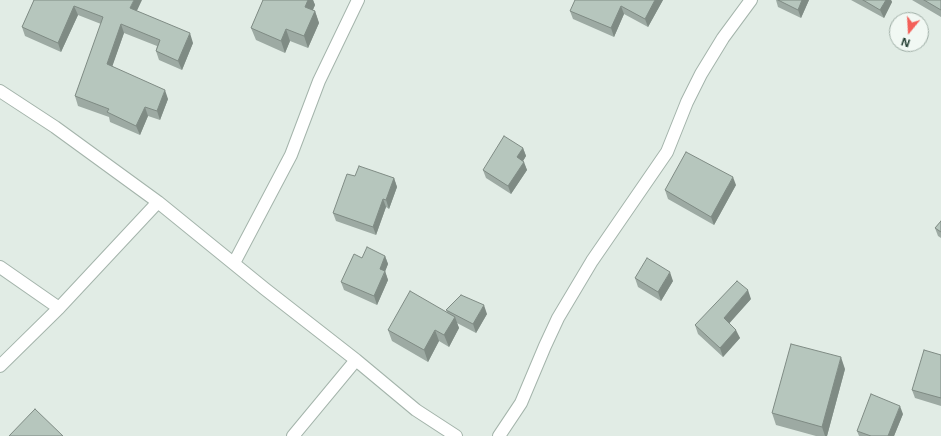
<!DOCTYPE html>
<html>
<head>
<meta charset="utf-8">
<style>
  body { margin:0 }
  #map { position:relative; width:941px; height:436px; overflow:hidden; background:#e1ece5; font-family:"Open Sans",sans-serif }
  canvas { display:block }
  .north { position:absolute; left:889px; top:12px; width:40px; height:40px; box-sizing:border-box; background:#f1f8f3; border:1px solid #9eada5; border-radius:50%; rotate:198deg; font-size:11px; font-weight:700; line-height:16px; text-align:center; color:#213c30 }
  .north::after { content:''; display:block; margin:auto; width:14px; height:18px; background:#f35f58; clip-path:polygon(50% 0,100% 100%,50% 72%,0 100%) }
</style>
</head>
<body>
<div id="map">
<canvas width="941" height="436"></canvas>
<div class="north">N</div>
</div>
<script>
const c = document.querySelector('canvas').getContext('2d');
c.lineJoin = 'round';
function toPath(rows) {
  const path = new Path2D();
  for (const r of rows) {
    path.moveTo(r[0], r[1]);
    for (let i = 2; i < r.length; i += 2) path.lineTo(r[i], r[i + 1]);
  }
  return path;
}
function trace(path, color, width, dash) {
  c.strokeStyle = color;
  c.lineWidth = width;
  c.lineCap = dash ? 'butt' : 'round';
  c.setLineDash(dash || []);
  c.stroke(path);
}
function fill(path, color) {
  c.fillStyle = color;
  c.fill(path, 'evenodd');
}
const minor = toPath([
  [0,91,55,127,158,202,265,289,356,360,416,410,456,436],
  [234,263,291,155,319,81,358,0],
  [0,267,59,308],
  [0,366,59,308,158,202],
  [293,436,356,360],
  [499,436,521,403,545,346,558,318,592,261,667,152,687,102,701,74,723,38,751,0]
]);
const wall = toPath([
  [34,0,137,11,193,43,182,70,159,60,156,51,157,46,124,33,112,66,168,99,160,120,148,116,140,135,110,122,109,117,78,106,75,96,101,24,78,15,61,52,25,36,22,27],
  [263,0,313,0,315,5,313,10,315,11,319,23,308,48,290,41,285,53,256,40,251,28],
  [663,0,648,27,624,14,614,37,573,19,570,11],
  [776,0,809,0,801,18,778,7],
  [851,0,891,0,892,2,884,18],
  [912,0,941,0,941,17],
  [523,148,526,156,523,161,527,170,511,194,486,178,483,170],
  [355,176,394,178,397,187,389,209,386,207,376,235,336,221,333,213],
  [736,185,714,225,668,199,665,190],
  [941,221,941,238,938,236,935,228],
  [385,256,388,264,385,271,388,280,377,305,344,290,341,282,362,258],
  [635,278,673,281,661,301,638,287],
  [751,299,729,323,740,338,723,357,698,334,695,325],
  [446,310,487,314,476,333,457,323,459,328,449,347,439,341,428,362,392,341,388,330,447,312],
  [941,355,941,406,915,398,912,390],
  [845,369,827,436,816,436,776,425,772,413],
  [903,414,894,436,859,436,857,431]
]);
const shadedWall = toPath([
  [134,0,142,0,134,17,130,8],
  [308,0,313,0,315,5,309,18,305,7],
  [655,0,663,0,648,27,645,19],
  [802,0,809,0,801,18,798,10],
  [886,0,891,0,892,2,884,18,880,10],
  [74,6,78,15,61,52,58,43],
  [621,6,624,14,614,37,611,28],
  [315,11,319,23,308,48,304,36],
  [121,24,124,33,110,73,107,64],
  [286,29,290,41,285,53,281,41],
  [190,33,193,43,182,70,178,61],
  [165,90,168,99,160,120,157,111],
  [145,107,148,116,140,135,136,126],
  [523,148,526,156,520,166,517,157],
  [524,162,527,170,511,194,508,186],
  [733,177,736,185,714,225,711,217],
  [394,178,397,187,389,209,386,200],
  [383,199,386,207,376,235,373,227],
  [385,256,388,264,383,277,380,269],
  [385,271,388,280,377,305,374,296],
  [670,272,673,281,661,301,658,292],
  [748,290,751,299,727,326,724,318],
  [484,305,487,314,476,333,473,324],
  [455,317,459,328,449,347,444,335],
  [435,330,439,341,428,362,424,350],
  [736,330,740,338,723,357,720,348],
  [841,357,845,369,827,436,825,436,822,427],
  [900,406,903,414,894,436,888,436]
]);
const building = toPath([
  [34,0,134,0,130,8,190,33,178,61,156,51,160,40,121,24,107,64,165,90,157,111,145,107,136,126,107,112,109,109,75,96,103,17,74,6,58,43,22,27,34,0],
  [263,0,308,0,305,7,315,11,304,36,286,29,281,41,251,28,263,0],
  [575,0,655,0,645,19,621,6,611,28,570,11,575,0],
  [778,0,802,0,798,10,778,0],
  [863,0,886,0,880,10,863,0],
  [924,0,941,0,941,10,924,0],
  [504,136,523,148,517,157,524,162,508,186,483,170,504,136],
  [686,152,733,177,711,217,665,190,686,152],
  [359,166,394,178,386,200,383,199,373,227,333,213,347,174,355,176,359,166],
  [941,221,941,232,935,228,941,221],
  [367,247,385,256,380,269,385,271,374,296,341,282,354,254,362,258,367,247],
  [647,258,670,272,658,292,635,278,647,258],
  [737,281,748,290,724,318,736,330,720,348,695,325,737,281],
  [410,291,455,317,444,335,435,330,424,350,388,330,410,291],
  [461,295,484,305,473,324,446,310,461,295],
  [791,344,841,357,822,427,772,413,791,344],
  [924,350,941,355,941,398,912,390,924,350],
  [871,394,900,406,888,436,871,436,857,431,871,394],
  [35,409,63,436,9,436,35,409]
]);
trace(minor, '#a4b4ab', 14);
trace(minor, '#fff', 12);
fill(wall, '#9daaa3');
fill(shadedWall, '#7f8b84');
fill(building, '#b6c6bd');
trace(building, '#7f8b84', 1);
</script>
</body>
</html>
